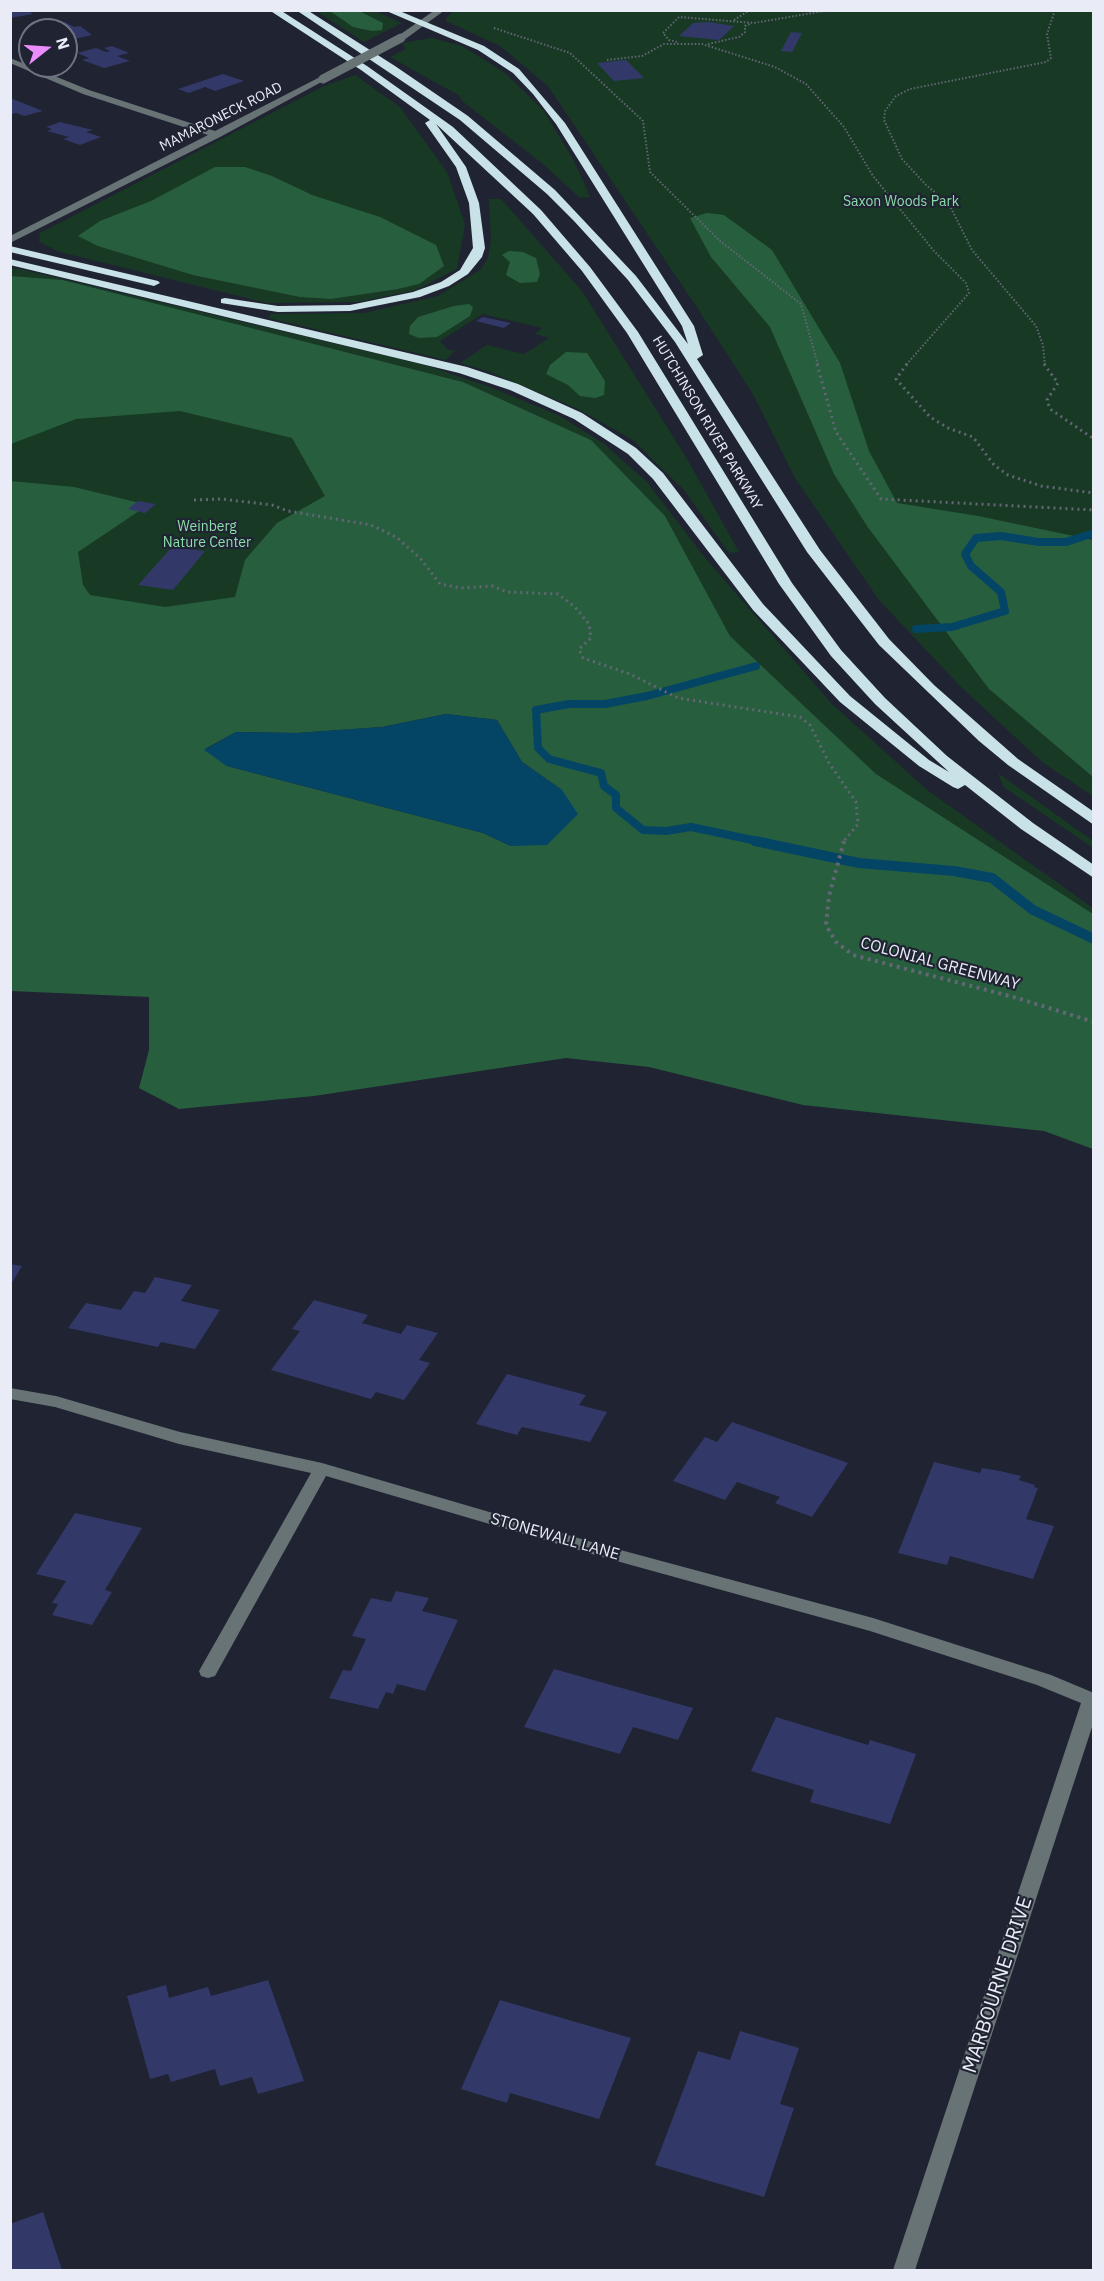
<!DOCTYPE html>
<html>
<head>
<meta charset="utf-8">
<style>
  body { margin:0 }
  #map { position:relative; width:1104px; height:2281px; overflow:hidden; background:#202332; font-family:"IBM Plex Sans",sans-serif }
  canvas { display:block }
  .frame { position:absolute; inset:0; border:12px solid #e9ecf6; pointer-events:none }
  .north { position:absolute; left:18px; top:18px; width:60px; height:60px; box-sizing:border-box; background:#202332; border:2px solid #707380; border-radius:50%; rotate:73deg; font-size:16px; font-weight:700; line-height:24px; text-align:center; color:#e9ecf6 }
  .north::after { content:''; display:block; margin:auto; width:21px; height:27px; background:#eb8dfc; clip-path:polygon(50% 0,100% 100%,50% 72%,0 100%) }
</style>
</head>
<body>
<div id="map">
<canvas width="1104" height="2281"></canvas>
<div class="frame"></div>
<div class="north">N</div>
</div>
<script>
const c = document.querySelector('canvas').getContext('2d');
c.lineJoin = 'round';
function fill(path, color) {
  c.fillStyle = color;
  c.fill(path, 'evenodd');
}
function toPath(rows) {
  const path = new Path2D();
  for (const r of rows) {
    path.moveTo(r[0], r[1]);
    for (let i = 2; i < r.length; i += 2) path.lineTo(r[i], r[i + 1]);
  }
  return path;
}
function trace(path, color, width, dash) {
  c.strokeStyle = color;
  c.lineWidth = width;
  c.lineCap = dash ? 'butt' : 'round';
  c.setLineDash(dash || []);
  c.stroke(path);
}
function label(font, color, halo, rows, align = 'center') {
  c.font = font + ' "IBM Plex Sans",sans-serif';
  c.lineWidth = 4.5;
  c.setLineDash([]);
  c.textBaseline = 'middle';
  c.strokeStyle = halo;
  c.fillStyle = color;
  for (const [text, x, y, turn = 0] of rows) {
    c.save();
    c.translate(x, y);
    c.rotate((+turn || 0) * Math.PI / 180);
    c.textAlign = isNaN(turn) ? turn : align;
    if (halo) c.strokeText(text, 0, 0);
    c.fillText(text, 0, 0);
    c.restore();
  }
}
const green = toPath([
  [455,10,1093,11,1093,752,989,689,1093,777,1093,796,1042,762,960,686,879,600,795,478,753,394,698,309,548,86,500,46,446,21,447,17],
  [316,11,375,11,402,23,364,42],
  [432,38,462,46,504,72,544,111,575,163,590,197,580,198,543,164,461,100,460,96,390,57,406,49,402,43],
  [355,75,400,107,447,172,465,224,457,269,416,290,358,302,267,303,60,252,39,242,40,233,324,86],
  [489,199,501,199,582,291,687,459,739,552,729,553,684,490,633,440,578,409,490,372,460,363,487,345,524,354,549,338,535,334,542,328,483,314,440,341,447,349,455,351,446,360,268,318,271,314,364,313,438,296,480,270,488,258,491,240],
  [10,268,20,269,425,365,487,386,558,415,603,443,647,482,706,559,832,704,926,789,1093,908,1093,914,876,774,730,636,665,516,591,440,463,382,63,280,11,276],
  [10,369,609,473,729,712,11,589],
  [998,773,1093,841,1093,848,1004,787]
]);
const forest = toPath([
  [330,11,359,11,383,23,382,30,372,31,353,27],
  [215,167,245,167,272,176,312,195,380,217,436,245,444,266,419,284,398,289,331,299,300,297,193,275,98,246,78,236,100,221,151,201],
  [707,213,724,215,772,250,840,363,869,451,897,503,978,516,1093,540,1093,777,989,689,867,526,834,474,770,327,711,257,690,218],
  [509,251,523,252,536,258,540,274,537,282,520,283,506,275,510,262,502,255],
  [11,276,63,280,463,382,591,440,665,516,730,636,876,774,1093,914,1093,1149,1044,1131,803,1105,649,1067,566,1058,314,1096,179,1109,139,1088,149,1050,149,997,11,991,11,481,74,487,148,505,78,552,83,585,90,595,165,607,235,597,245,560,277,523,325,496,292,438,180,411,76,419,11,444],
  [446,714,497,720,522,762,562,790,511,846,483,833,227,766,205,749,236,732,297,733,382,727],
  [469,304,473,307,470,316,437,337,419,338,409,334,410,326,418,317,454,306],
  [566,352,587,353,605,381,604,395,595,398,580,396,568,385,546,374,550,365]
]);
const water = toPath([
  [446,714,497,720,522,762,562,790,578,814,547,845,511,846,483,833,227,766,204,750,236,732,297,733,382,727]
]);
const streamFar1 = toPath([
  [916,629,952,627,1005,611,1001,592,971,566,965,554,976,538,1001,536,1039,542,1066,542,1094,533],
  [756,666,647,696,605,704,569,704,536,710,538,748,549,759,601,773,604,786,616,795,616,808,643,830,666,831,691,827,762,842]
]);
const stream = toPath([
  [755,841,859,863,954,871,992,878,1033,910,1094,939]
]);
const building = toPath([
  [10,10,26,10,33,14,10,18],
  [65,22,74,27,80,26,92,35,66,41,66,30,37,28],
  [709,22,734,26,719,40,679,36,693,23],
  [791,32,802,33,792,52,781,51],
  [112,46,129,53,117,56,130,61,104,68,82,60,89,58,77,53,96,48,106,52,110,51,104,48],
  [626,60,644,78,614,81,597,63],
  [223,74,244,81,215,91,205,87,189,93,178,89],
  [10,98,43,111,24,116,16,113,10,115],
  [60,122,93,130,86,132,101,137,80,145,63,139,69,137,47,131,52,129,46,127],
  [483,317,511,323,504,328,476,321],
  [138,501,156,504,145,513,128,509],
  [172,547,205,551,173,590,138,585],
  [10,1264,22,1266,10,1286],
  [155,1277,192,1285,181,1301,220,1310,195,1349,161,1342,158,1347,68,1328,86,1303,121,1310,134,1291,145,1293],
  [314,1300,368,1315,362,1323,401,1334,407,1325,438,1333,419,1360,430,1363,404,1400,376,1392,371,1399,271,1370,300,1331,292,1329],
  [507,1374,586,1395,579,1405,607,1412,590,1442,522,1427,517,1435,476,1424],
  [732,1422,848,1463,812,1517,775,1503,780,1497,737,1482,725,1500,673,1481,705,1437,717,1442],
  [934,1462,980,1473,982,1468,1000,1471,1021,1476,1019,1480,1035,1485,1034,1487,1038,1488,1026,1519,1054,1526,1033,1579,950,1556,947,1565,898,1553],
  [75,1513,142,1528,105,1590,112,1592,92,1625,52,1615,58,1604,52,1603,66,1581,36,1574],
  [396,1591,429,1598,422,1611,458,1620,425,1691,397,1684,393,1694,386,1692,378,1709,329,1698,343,1670,351,1671,366,1639,352,1636,371,1598,391,1602],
  [554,1669,693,1708,678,1740,633,1727,620,1754,524,1727],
  [776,1717,868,1745,870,1740,916,1754,890,1824,810,1802,814,1790,751,1771],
  [268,1980,304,2081,258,2094,252,2077,220,2086,215,2069,171,2082,168,2074,150,2079,127,1996,166,1985,169,1998,208,1987,211,1996],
  [500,2000,631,2038,599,2119,510,2093,507,2103,461,2089],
  [740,2031,799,2048,780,2104,794,2108,764,2197,655,2165,698,2051,730,2060],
  [43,2212,62,2270,10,2270,10,2224]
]);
const pathFar2 = toPath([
  [734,20,750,10],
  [494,28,570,53,643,121,650,172,720,241,801,304,818,365],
  [677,42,669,40,663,33,679,17,754,23,830,10],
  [708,44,739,37,745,32,745,26,750,24],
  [607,60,642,56,664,44,702,44,775,67,806,84,844,127,873,176,934,251,966,283,969,293,906,365],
  [1045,365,1043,345,1036,326,972,250,949,204,926,185,902,159,884,120,885,111,896,96,910,89,1046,62,1051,58,1047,34,1055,10]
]);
const pathFar1 = toPath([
  [817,364,836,432,881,499,1094,510],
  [907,364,896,379,930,417,948,428,973,437,994,465,1008,475,1041,486,1094,493],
  [1044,364,1058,383,1047,400,1050,409,1094,439],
  [194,500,222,499,272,505,288,511,371,525,396,537,420,558,440,584,461,588,493,586,507,592,558,594,575,607,589,624,591,638,579,649,583,658,630,674,678,698,800,717,810,725,829,763,856,802,858,824,843,842]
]);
const path = toPath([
  [844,841,829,896,826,925,836,942,853,955,1017,998,1094,1022]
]);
const minor = toPath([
  [435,10,445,10,404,40,398,40,398,36,435,10],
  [10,58,89,90,215,131,320,77,327,79,220,137,10,243,10,236,208,135,83,94,10,63,10,58],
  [10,1388,56,1396,180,1432,322,1463,602,1545,873,1618,1051,1675,1094,1693,1094,1721,915,2270,893,2270,1081,1703,1037,1685,870,1631,602,1557,326,1476,215,1676,208,1678,201,1676,199,1671,311,1473,179,1444,55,1407,10,1399,10,1388]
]);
const highway = toPath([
  [269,10,280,10,367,66,453,127,541,210,590,267,638,332,792,583,841,650,885,698,947,756,1033,823,1094,865,1094,878,1021,829,965,785,958,789,953,787,919,766,840,702,753,610,653,479,628,454,574,419,510,390,459,373,10,265,10,259,467,367,518,384,582,413,636,448,663,473,763,604,850,696,929,760,949,772,875,704,831,656,779,584,627,333,582,271,533,214,436,124,466,167,479,203,485,248,482,257,468,274,449,286,420,297,350,311,278,312,221,303,221,299,225,298,278,306,350,305,413,292,441,282,460,270,473,248,469,203,456,167,425,123,430,120,361,70,269,10],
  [296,10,307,10,395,66,468,116,555,190,636,276,688,344,682,326,556,124,533,94,513,73,478,50,384,10,397,10,484,46,519,69,565,123,694,326,703,355,697,359,820,550,889,639,934,685,1018,759,1094,812,1094,825,1008,765,979,741,879,645,807,552,675,342,628,280,574,221,547,194,460,120,296,10],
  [10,246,158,281,160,283,154,286,10,252,10,246]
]);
const minorBridge = toPath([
  [323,79,401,38]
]);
const farStreetnames = [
  ["MAMARONECK ROAD",221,117,-27],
  ["HUTCHINSON RIVER PARKWAY",707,423,59]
];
const farParknames = [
  ["Saxon Woods Park",901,202],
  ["Weinberg",207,527],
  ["Nature Center",207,543]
];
const streetNames = [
  ["COLONIAL GREENWAY",940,964,15],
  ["STONEWALL LANE",555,1537,16]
];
const nearStreetnames = [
  ["MARBOURNE DRIVE",998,1985,-72]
];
fill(green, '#183a25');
fill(forest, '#275f3e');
fill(water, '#044566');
trace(streamFar1, '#044566', 8);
trace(stream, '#044566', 10);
fill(building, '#323968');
trace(pathFar2, '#636674', 2, [1.5, 2]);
trace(pathFar1, '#636674', 3, [2, 4]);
trace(path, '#636674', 4, [3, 4.5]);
fill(minor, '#687375');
fill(highway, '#c8e2e8');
trace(minorBridge, '#687375', 9);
label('14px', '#e9ecf6', '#202332', farStreetnames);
label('14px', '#8bdfa9', '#202332', farParknames);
label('16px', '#e9ecf6', '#202332', streetNames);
label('20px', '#e9ecf6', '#202332', nearStreetnames);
</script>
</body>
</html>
